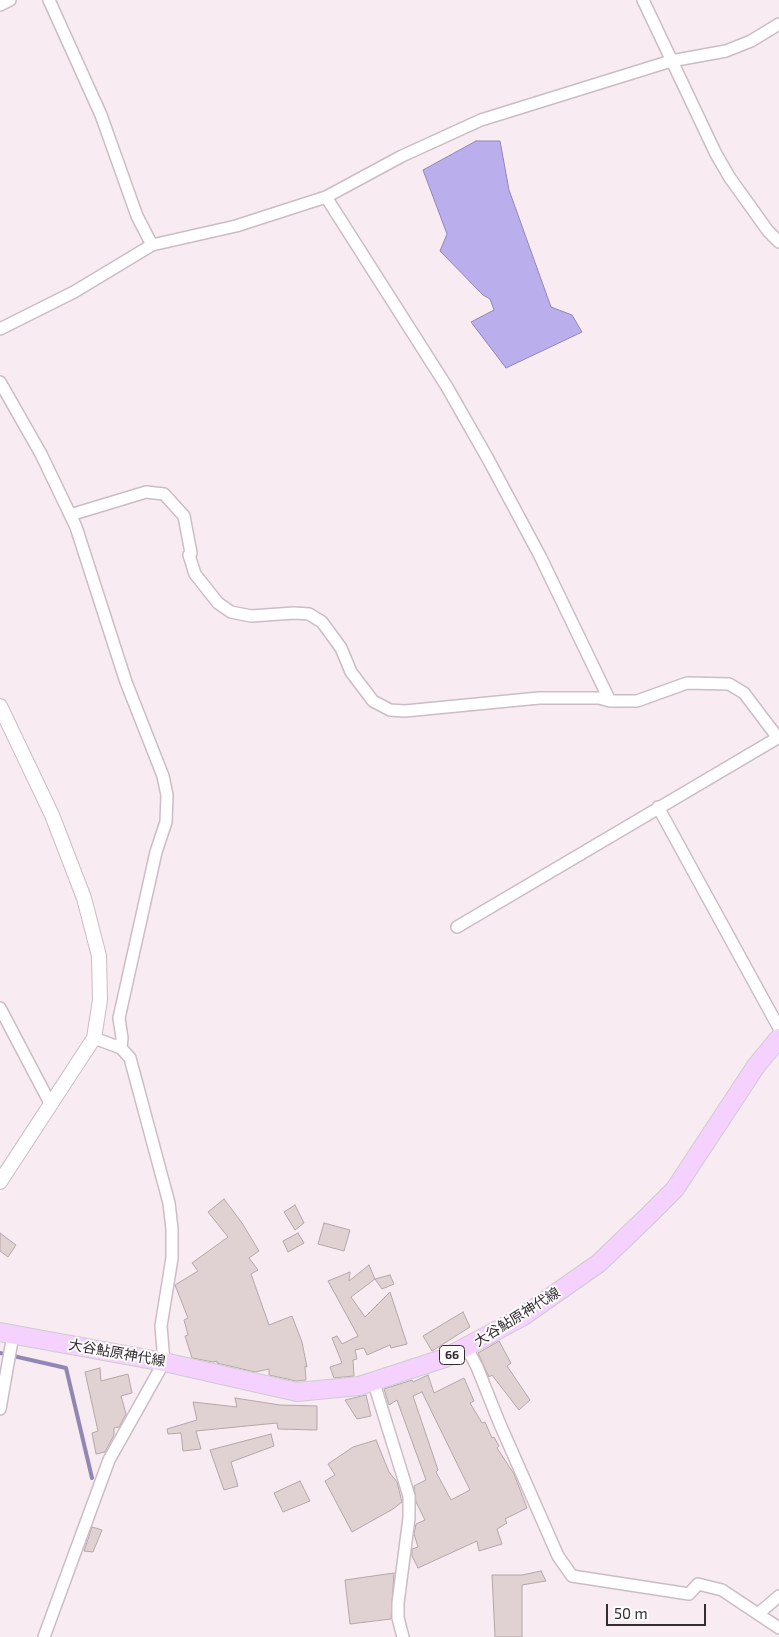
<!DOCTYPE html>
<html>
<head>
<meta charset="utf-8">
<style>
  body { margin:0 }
  #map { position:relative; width:779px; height:1637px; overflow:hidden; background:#f8ebf2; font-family:"Exo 2",sans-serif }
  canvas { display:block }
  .scale { position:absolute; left:606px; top:1604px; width:100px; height:22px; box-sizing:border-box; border:2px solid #322d30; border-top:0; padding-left:6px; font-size:15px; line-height:18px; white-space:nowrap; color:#322d30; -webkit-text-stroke:4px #fefcfd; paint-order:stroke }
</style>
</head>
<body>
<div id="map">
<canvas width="779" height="1637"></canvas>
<div class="scale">50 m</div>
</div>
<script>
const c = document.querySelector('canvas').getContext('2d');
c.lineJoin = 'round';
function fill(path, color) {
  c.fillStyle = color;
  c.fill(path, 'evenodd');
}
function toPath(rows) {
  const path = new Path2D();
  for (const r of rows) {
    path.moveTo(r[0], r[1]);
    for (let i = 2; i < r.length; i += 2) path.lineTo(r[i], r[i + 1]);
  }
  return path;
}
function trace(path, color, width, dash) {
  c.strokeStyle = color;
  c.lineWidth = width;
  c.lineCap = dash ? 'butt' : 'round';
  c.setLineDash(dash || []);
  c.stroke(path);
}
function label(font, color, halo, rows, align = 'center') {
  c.font = font + ' "Exo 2","Noto Sans JP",sans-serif';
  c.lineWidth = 4;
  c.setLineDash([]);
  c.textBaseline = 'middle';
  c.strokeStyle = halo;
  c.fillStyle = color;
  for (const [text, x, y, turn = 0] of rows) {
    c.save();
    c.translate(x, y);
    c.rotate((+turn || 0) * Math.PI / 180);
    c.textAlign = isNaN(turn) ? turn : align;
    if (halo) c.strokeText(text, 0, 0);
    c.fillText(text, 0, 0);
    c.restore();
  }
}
const water = toPath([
  [476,141,500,141,509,190,551,307,572,315,582,332,506,368,471,322,494,310,490,299,483,295,440,251,447,234,423,170,476,141]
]);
const stream = toPath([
  [0,1353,66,1368,92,1478]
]);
const building = toPath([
  [224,1199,242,1223,259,1251,249,1258,258,1270,251,1274,269,1325,292,1316,302,1342,307,1367,305,1366,306,1380,296,1381,269,1375,269,1369,255,1372,217,1363,217,1361,213,1362,192,1358,185,1336,188,1335,184,1320,188,1318,175,1285,198,1271,192,1263,228,1237,208,1212,224,1199],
  [295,1205,304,1223,295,1230,284,1212,295,1205],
  [324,1223,350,1230,344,1251,318,1244,324,1223],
  [0,1233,16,1245,8,1257,0,1251,0,1233],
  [298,1233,304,1243,288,1252,283,1241,298,1233],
  [369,1265,375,1279,351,1297,365,1317,390,1292,407,1344,391,1348,390,1345,367,1355,364,1348,355,1350,357,1359,353,1360,354,1376,334,1378,330,1367,342,1363,332,1338,337,1336,342,1344,358,1336,328,1281,350,1272,349,1281,369,1265],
  [390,1275,394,1284,382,1289,375,1279,390,1275],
  [463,1312,470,1327,432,1351,423,1336,463,1312],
  [499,1341,511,1363,507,1366,530,1400,519,1410,492,1375,489,1377,478,1353,499,1341],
  [100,1368,101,1381,128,1374,132,1393,121,1396,126,1414,119,1427,114,1428,114,1435,105,1452,96,1454,92,1433,98,1431,85,1372,100,1368],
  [428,1375,434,1393,464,1378,474,1401,470,1403,482,1423,485,1422,492,1438,494,1437,499,1446,497,1448,514,1474,527,1508,505,1519,507,1523,497,1529,502,1544,479,1551,477,1541,418,1568,412,1556,412,1549,418,1547,414,1534,416,1524,425,1520,416,1502,414,1486,426,1480,397,1400,389,1405,384,1389,412,1380,413,1382,428,1375],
  [422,1392,470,1490,451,1500,436,1472,438,1470,413,1396,422,1392],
  [366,1395,371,1416,357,1419,345,1400,366,1395],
  [235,1398,280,1405,317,1406,317,1430,278,1429,277,1423,196,1431,201,1449,183,1451,181,1433,168,1434,167,1429,197,1420,193,1402,237,1407,235,1398],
  [271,1434,274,1446,231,1462,238,1486,224,1490,210,1450,271,1434],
  [376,1440,389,1472,397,1482,402,1502,393,1509,352,1532,325,1481,335,1475,328,1464,353,1447,376,1440],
  [300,1481,310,1501,283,1512,274,1493,300,1481],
  [92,1527,102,1530,93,1552,84,1551,92,1527],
  [541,1571,546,1581,522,1585,522,1637,495,1637,492,1575,522,1575,541,1571],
  [394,1573,391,1619,350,1624,345,1580,394,1573]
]);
const minor = toPath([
  [49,0,101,115,137,216,152,245],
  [643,0,716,154,730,178,768,231,779,242],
  [0,5,10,0],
  [326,197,447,387,488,459,540,556,610,701],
  [0,329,74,292,152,245,236,226,326,197,402,156,481,120,671,61,726,51,751,41,779,24],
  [0,382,41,454,76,527,126,682,163,776,167,795,166,822,156,852,119,1018,122,1038,121,1048],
  [70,515,146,492,164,494,184,516,191,553,189,555,195,574,218,603,231,612,251,616,294,613,309,614,322,622,341,648,351,672,373,701,390,710,405,711,539,698,599,698,610,701,637,701,687,683,729,684,744,693,778,738],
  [658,807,779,1028],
  [457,927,779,737],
  [0,1008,51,1105],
  [467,1348,477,1367,499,1422,558,1556,572,1576,689,1594,698,1584,722,1590,779,1628],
  [373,1380,409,1496,409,1518,398,1603,398,1618,403,1637],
  [0,1409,13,1335],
  [759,1613,779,1596],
  [44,1637,109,1460,164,1362,161,1326,172,1258,172,1229,169,1203,130,1058,121,1048,94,1038]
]);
const tertiary = toPath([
  [0,706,52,815,84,898,99,956,100,1000,94,1038,0,1182]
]);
const primary = toPath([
  [0,1332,164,1362,297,1392,359,1386,445,1358,522,1317,599,1263,647,1217,675,1189,756,1066,779,1038]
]);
const shields = [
  [452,1355,25]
];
const shieldNames = [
  ["66",452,1355]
];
const streetNames = [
  ["大谷鮎原神代線",517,1317,-32],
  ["大谷鮎原神代線",117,1353,10]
];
fill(water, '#baaeed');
trace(water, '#9187b4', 1);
trace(stream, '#9187b4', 4);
fill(building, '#e0d1d3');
trace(building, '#b5a6a8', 1);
trace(minor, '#cabdc4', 14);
trace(tertiary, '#cabdc4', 16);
trace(primary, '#cecdcd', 20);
trace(minor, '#fff', 11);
trace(tertiary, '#fff', 14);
trace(primary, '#f4d1fe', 18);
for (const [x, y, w] of shields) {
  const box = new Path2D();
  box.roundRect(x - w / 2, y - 9.5, w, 19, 4);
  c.fillStyle = '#fefcfd';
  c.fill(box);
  trace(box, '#322d30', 1);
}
label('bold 12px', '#322d30', null, shieldNames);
label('14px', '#322d30', '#fefcfd', streetNames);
</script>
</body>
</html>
